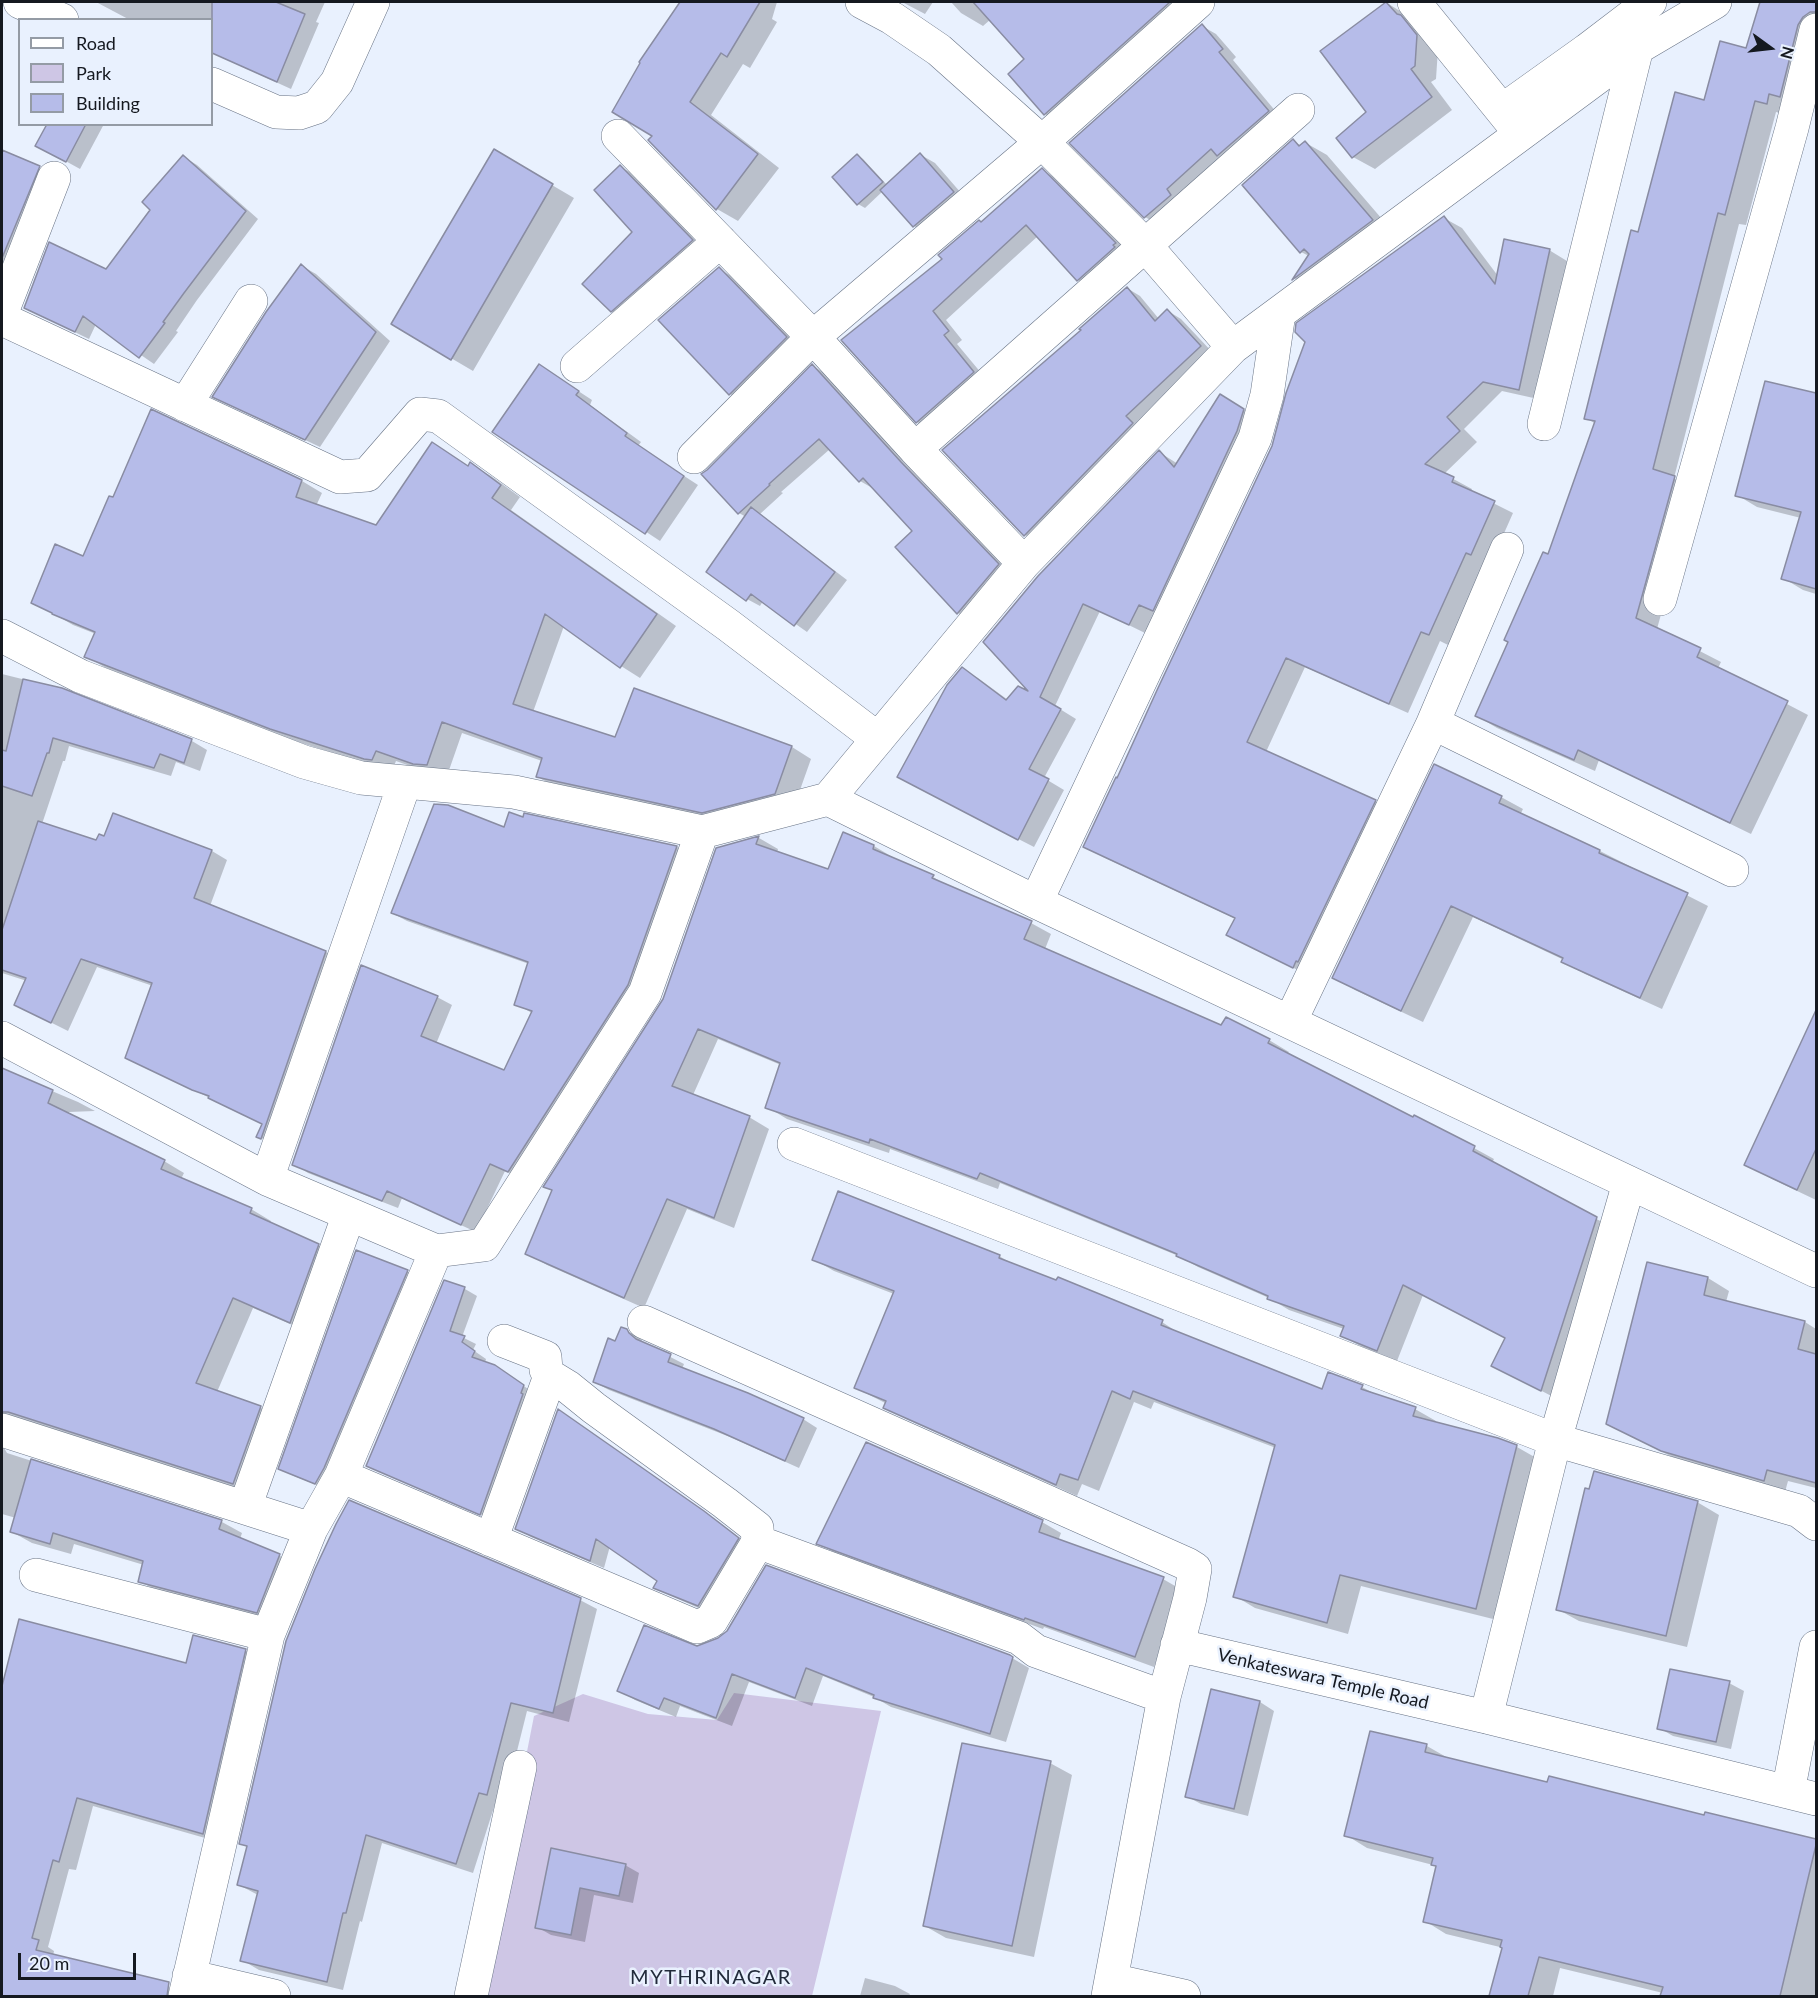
<!DOCTYPE html>
<html>
<head>
<meta charset="utf-8">
<style>
  body { margin:0 }
  #map { position:relative; width:1818px; height:1998px; overflow:hidden; background:#e9f1fe; font-family:Lato,sans-serif }
  canvas { display:block }
  .frame { position:absolute; inset:0; border:3px solid #151920; pointer-events:none }
  .legend { position:absolute; left:18px; top:18px; width:195px; height:108px; box-sizing:border-box; background:#e9f1fe; border:2px solid #949ba5; margin:0; padding:8px 10px; list-style:none; font-size:18px; color:#151920 }
  .legend li { display:flex; align-items:center; gap:12px; height:30px }
  .legend b { width:30px; border:2px solid #949ba5 }
  .north { position:absolute; left:1740px; top:18px; width:60px; height:60px; -webkit-text-stroke:4px #e9f1fe; paint-order:stroke; rotate:105deg; font-size:16px; font-weight:700; line-height:24px; text-align:center; color:#151920 }
  .north::after { content:''; display:block; margin:auto; width:21px; height:27px; background:#151920; clip-path:polygon(50% 0,100% 100%,50% 72%,0 100%) }
  .scale { position:absolute; left:18px; top:1953px; width:118px; height:27px; box-sizing:border-box; border:3px solid #151920; border-top:0; padding-left:8px; font-size:18px; line-height:21px; white-space:nowrap; color:#151920; -webkit-text-stroke:4px #e9f1fe; paint-order:stroke }
</style>
</head>
<body>
<div id="map">
<canvas width="1818" height="1998"></canvas>
<div class="frame"></div>
<ul class="legend">
<li><b style="height:8px;background:#fff"></b>Road</li>
<li><b style="height:16px;background:#cec6e5"></b>Park</li>
<li><b style="height:16px;background:#b6bce9"></b>Building</li>
</ul>
<div class="north">N</div>
<div class="scale">20 m</div>
</div>
<script>
const c = document.querySelector('canvas').getContext('2d');
c.lineJoin = 'round';
function fill(path, color) {
  c.fillStyle = color;
  c.fill(path, 'evenodd');
}
function toPath(rows) {
  const path = new Path2D();
  for (const r of rows) {
    path.moveTo(r[0], r[1]);
    for (let i = 2; i < r.length; i += 2) path.lineTo(r[i], r[i + 1]);
  }
  return path;
}
function trace(path, color, width, dash) {
  c.strokeStyle = color;
  c.lineWidth = width;
  c.lineCap = dash ? 'butt' : 'round';
  c.setLineDash(dash || []);
  c.stroke(path);
}
function label(font, color, halo, rows, align = 'center') {
  c.font = font + ' Lato,sans-serif';
  c.lineWidth = 5;
  c.setLineDash([]);
  c.textBaseline = 'middle';
  c.strokeStyle = halo;
  c.fillStyle = color;
  for (const [text, x, y, turn = 0] of rows) {
    c.save();
    c.translate(x, y);
    c.rotate((+turn || 0) * Math.PI / 180);
    c.textAlign = isNaN(turn) ? turn : align;
    if (halo) c.strokeText(text, 0, 0);
    c.fillText(text, 0, 0);
    c.restore();
  }
}
const green = toPath([
  [734,1693,881,1711,812,1996,479,1996,534,1716,583,1694,648,1714,717,1720]
]);
const shadow = toPath([
  [96,2,325,2,316,22,319,23,291,89,212,53,212,20,130,20],
  [682,2,777,2,772,19,777,22,750,68,743,64,711,115,779,168,738,221,717,209,655,136,667,25],
  [902,2,933,2,925,14],
  [951,2,1206,2,1067,127,1045,114,1026,60,991,19,983,26,961,13],
  [1761,2,1816,3,1816,45,1787,115,1776,112,1746,225,1739,224,1674,478,1695,490,1657,629,1721,662,1718,668,1808,715,1751,834,1599,760,1595,771,1497,728,1477,716,1549,556,1596,424,1586,418,1639,234,1705,102,1747,50],
  [1387,3,1408,16,1438,49,1436,79,1431,82,1452,110,1375,169,1353,157,1368,112],
  [1202,26,1216,34,1236,57,1233,60,1282,119,1159,225,1145,217],
  [48,124,104,124,80,169,51,153],
  [1293,141,1302,146,1306,143,1327,155,1394,233,1315,291,1295,279,1309,256,1301,252],
  [2,151,52,175,2,300],
  [494,151,574,198,473,371,393,324],
  [857,155,863,159,887,185,921,155,935,163,968,201,928,234,914,226,883,191,865,208,858,204],
  [184,157,197,165,258,219,197,300,176,331,178,332,154,364,96,324,89,339,25,308,106,271,153,209],
  [620,167,630,172,701,246,621,316,611,311,634,232],
  [1042,170,1056,178,1129,251,1092,288,1078,280,1038,236,946,320,962,340,957,344,987,380,932,430,917,422,843,340,944,259,981,223],
  [1444,218,1462,228,1498,276,1549,250,1567,261,1538,399,1502,391,1464,429,1477,442,1444,474,1472,489,1471,492,1513,513,1490,565,1485,563,1448,645,1440,641,1408,713,1305,667,1266,752,1375,801,1393,811,1312,977,1247,945,1236,919,1103,857,1085,846],
  [302,266,316,274,390,341,320,447,229,404],
  [719,269,733,277,800,346,744,402,730,394],
  [1127,288,1140,296,1159,319,1168,311,1181,319,1214,354,1038,542,1025,535,1083,330],
  [540,366,592,400,590,405,641,442,638,446,698,485,660,541,537,460],
  [813,366,826,374,1012,573,972,621,958,613,897,547,914,531,874,489,860,481,830,449,781,492,783,493,760,514,847,580,807,632,763,601,760,606,747,599,746,517,739,513],
  [1766,382,1816,395,1816,594,1803,590,1783,578,1801,518,1757,507,1737,495],
  [1237,405,1259,419,1145,633,1100,611,1055,706,1076,719,1044,778,1064,790,1034,847,915,786,962,669,978,678,1008,700,1034,696,1159,452,1178,464],
  [152,411,302,481,322,493,316,506,376,527,471,464,491,476,520,497,511,510,676,626,640,678,621,666,564,626,533,712,616,739,792,747,811,759,795,804,723,823,557,788,538,777,542,761,462,733,447,776,435,775,396,761,392,771,386,770,292,740,109,670,86,656,96,634,73,625,33,602,84,558,114,499],
  [2,674,62,689,192,741,207,750,200,771,176,762,171,776,69,746,65,761,63,761,42,824,97,842,212,851,227,860,210,906,326,952,342,961,273,1145,258,1136,263,1124,126,1057,153,986,97,967,68,1031,16,1005,27,981,2,973],
  [1501,797,1523,809,1520,815,1600,851,1708,906,1662,1009,1585,974,1563,962,1564,960,1473,917,1423,1022,1355,990,1334,977],
  [525,815,677,847,691,856,643,993,524,1179,505,1171,476,1232,402,1198,398,1208,308,1173,294,1164,437,997,452,1005,436,1044,505,1072,532,1013,516,1004,529,964,407,921,392,913,505,829,524,819],
  [759,838,778,849,777,853,828,871,874,846,894,858,893,859,933,877,953,889,1031,923,1051,934,1045,949,1222,1027,1269,1040,1289,1052,1287,1054,1414,1119,1414,1118,1474,1148,1494,1159,1492,1163,1617,1230,1561,1401,1513,1376,1507,1339,1423,1295,1397,1361,1362,1347,1342,1336,1344,1329,1289,1310,1269,1298,1198,1267,1181,1257,1000,1183,998,1189,890,1149,889,1153,787,1119,767,1107,781,1065,718,1039,693,1095,749,1117,769,1129,734,1228,687,1209,644,1308,547,1265,527,1253,554,1191,546,1186,664,1000,718,849],
  [1816,1013,1816,1200,1772,1179,1746,1164],
  [2,1070,78,1102,95,1111,69,1112,68,1114,164,1161,184,1173,181,1179,251,1209,271,1221,270,1224,318,1245,338,1257,311,1333,253,1308,217,1392,260,1407,280,1419,253,1495,3,1446,7,1453,222,1522,242,1533,240,1539,280,1556,300,1567,277,1623,160,1593,140,1581,144,1565,74,1544,71,1554,32,1543,12,1532,16,1518,2,1514],
  [999,1256,1018,1267,1162,1322,1182,1335,1323,1391,1362,1387,1379,1396,1415,1409,1436,1421,1435,1424,1517,1447,1538,1459,1497,1620,1361,1586,1348,1634,1255,1608,1235,1596,1276,1448,1154,1402,1151,1409,1134,1402,1099,1491,1082,1484,1077,1496,906,1419,885,1407,887,1404,856,1388,894,1294,834,1271,813,1259],
  [1648,1264,1708,1278,1729,1291,1726,1302,1805,1322,1816,1329,1816,1488,1788,1481,1785,1492,1684,1463,1629,1435],
  [407,1271,421,1279,329,1490,294,1476,280,1469],
  [445,1282,465,1289,477,1296,462,1337,476,1344,473,1350,486,1359,485,1363,507,1374,535,1394,493,1520,380,1472,367,1465],
  [626,1330,641,1339,643,1343,684,1364,682,1369,803,1419,817,1428,799,1468,730,1437,609,1390,594,1382,616,1343],
  [572,1420,718,1521,752,1547,712,1614,669,1595,655,1587,659,1580,610,1546,604,1568,531,1537,517,1529],
  [867,1444,1042,1522,1061,1533,1058,1541,1163,1579,1182,1590,1154,1667,1044,1627,1043,1629,837,1554,818,1543],
  [1697,1502,1719,1515,1687,1647,1579,1621,1557,1609],
  [580,1600,597,1609,569,1722,527,1711,504,1803,496,1801,473,1873,382,1843,362,1922,360,1921,343,1990,259,1970,242,1960,258,1895,239,1885,248,1848,241,1843],
  [697,1647,1012,1658,1029,1668,1006,1742,891,1707,874,1697,823,1676,812,1706,749,1682,732,1726,680,1706,676,1717,635,1700,619,1690],
  [245,1650,261,1659,219,1842,93,1806,76,1870,69,1869,48,1947,54,1951,53,1956,155,1980,171,1990,170,1996,2,1996,2,1703,8,1682,187,1665],
  [1729,1683,1744,1691,1731,1749,1673,1736,1659,1728],
  [1260,1702,1274,1711,1248,1816,1201,1804,1186,1796],
  [1371,1733,1427,1746,1448,1758,1548,1784,1706,1816,1706,1814,1816,1839,1816,1996,1662,1996,1663,1993,1560,1968,1553,1996,1491,1996,1504,1948,1446,1934,1425,1921,1437,1866,1367,1848,1346,1835],
  [1050,1763,1072,1775,1034,1957,946,1938,925,1926],
  [552,1850,625,1865,639,1873,633,1903,594,1895,585,1942,551,1935,537,1927],
  [865,1978,895,1986,910,1994,909,1996,860,1996]
]);
const building = toPath([
  [212,2,276,2,305,14,277,82,212,53,212,2],
  [680,2,760,2,727,57,721,53,690,102,758,154,716,210,648,140,652,136,612,112,640,63,639,62,680,2],
  [973,2,1170,2,1044,115,1008,74,1024,59,973,2],
  [1386,2,1397,14,1401,15,1417,35,1415,66,1411,69,1432,97,1352,158,1336,138,1366,112,1320,51,1386,2],
  [1760,2,1816,2,1816,12,1810,12,1803,17,1798,25,1780,97,1769,94,1767,104,1755,101,1725,215,1718,213,1653,469,1675,476,1636,618,1701,648,1697,657,1788,701,1730,823,1578,750,1574,760,1475,716,1508,642,1504,640,1543,552,1548,554,1595,421,1584,419,1631,230,1638,232,1675,92,1704,100,1720,41,1746,48,1760,2],
  [1202,24,1223,49,1219,52,1269,111,1217,156,1211,149,1167,189,1171,195,1144,218,1069,143,1202,24],
  [47,124,86,124,66,162,35,146,47,124],
  [1293,139,1299,146,1305,141,1373,220,1292,280,1309,254,1304,249,1300,253,1242,185,1293,139],
  [494,149,553,184,451,360,391,324,494,149],
  [2,150,40,166,2,258,2,150],
  [920,153,954,192,913,227,880,190,920,153],
  [857,154,883,182,857,205,832,177,857,154],
  [183,155,246,211,184,293,163,322,165,323,139,358,83,316,75,332,24,308,49,242,106,269,150,210,142,202,183,155],
  [620,165,693,240,611,312,582,284,632,232,594,190,620,165],
  [1042,168,1116,243,1113,245,1115,247,1077,281,1026,225,933,311,949,331,944,335,974,372,916,423,841,340,942,259,938,255,979,220,981,222,1042,168],
  [1444,216,1495,284,1504,239,1550,249,1519,390,1483,382,1447,417,1460,431,1425,464,1454,477,1452,482,1495,501,1471,555,1466,553,1429,635,1421,632,1389,704,1286,658,1247,742,1376,800,1298,962,1296,961,1293,968,1226,935,1235,918,1083,847,1116,777,1117,778,1158,688,1272,446,1286,393,1305,342,1295,332,1296,323,1444,216],
  [301,264,376,332,305,440,212,397,266,312,301,264],
  [719,267,787,337,729,395,658,320,719,267],
  [1127,287,1155,321,1167,309,1201,346,1126,416,1133,423,1024,536,942,450,1081,330,1079,329,1127,287],
  [539,364,579,391,576,395,627,433,625,436,684,476,645,534,492,432,539,364],
  [812,364,901,462,999,564,957,614,895,547,912,531,863,478,859,482,819,439,769,484,770,485,738,514,701,474,707,470,812,364],
  [1765,381,1816,393,1816,589,1781,579,1801,512,1735,496,1765,381],
  [1220,394,1244,409,1237,431,1153,611,1139,605,1129,625,1083,604,1040,697,1061,709,1029,769,1049,779,1018,840,897,777,947,685,962,667,1006,700,1018,686,1028,691,983,642,1038,576,1159,450,1174,467,1220,394],
  [151,409,302,480,296,497,376,525,432,442,468,466,470,462,501,485,492,498,657,614,620,668,545,614,513,704,615,737,634,688,792,746,775,794,702,813,536,777,542,758,442,722,427,765,413,764,376,751,372,760,364,759,270,729,84,657,95,632,52,614,52,613,31,603,55,544,83,556,109,496,113,497,151,409],
  [751,507,835,572,794,626,751,594,746,601,706,572,751,507],
  [23,679,62,688,192,739,184,763,160,754,154,768,53,738,49,753,47,753,32,796,2,786,2,750,6,751,23,679],
  [1434,764,1502,796,1499,803,1600,850,1599,853,1688,893,1640,998,1561,962,1563,958,1451,906,1401,1011,1332,978,1434,764],
  [434,804,448,805,504,827,509,812,523,817,524,813,677,846,628,985,508,1172,490,1164,461,1225,387,1191,382,1201,292,1165,361,965,438,996,421,1036,504,1070,532,1011,514,1005,528,962,391,913,434,804],
  [113,813,212,850,194,898,326,951,261,1139,256,1137,262,1124,208,1098,209,1096,192,1090,125,1058,152,983,81,959,51,1023,14,1005,26,978,2,970,2,930,38,821,96,840,99,834,104,836,113,813],
  [843,832,874,845,873,849,934,875,932,878,1032,921,1024,939,1221,1025,1226,1017,1270,1039,1268,1043,1413,1117,1414,1115,1475,1146,1473,1151,1597,1217,1541,1391,1491,1366,1505,1338,1403,1285,1377,1351,1340,1336,1344,1326,1267,1299,1268,1296,1176,1256,1177,1254,980,1173,977,1179,870,1139,869,1143,765,1108,780,1063,698,1029,672,1086,750,1116,714,1218,667,1199,624,1298,525,1254,552,1190,543,1187,663,999,716,848,759,836,756,844,828,869,843,832],
  [1816,1010,1816,1149,1797,1190,1744,1165,1816,1010],
  [2,1068,53,1090,48,1103,165,1160,161,1169,252,1208,250,1213,319,1244,290,1323,233,1298,196,1383,261,1406,233,1484,8,1412,2,1412,2,1068],
  [838,1191,1000,1255,999,1258,1056,1280,1058,1277,1163,1320,1161,1325,1322,1389,1328,1372,1363,1385,1361,1389,1416,1407,1413,1416,1498,1438,1517,1445,1476,1609,1340,1575,1327,1623,1233,1597,1275,1445,1133,1391,1130,1399,1112,1391,1078,1480,1060,1474,1056,1485,883,1408,886,1401,854,1388,894,1291,812,1260,838,1191],
  [356,1250,408,1270,324,1468,315,1484,278,1469,356,1250],
  [1647,1262,1708,1277,1704,1295,1805,1321,1798,1349,1816,1354,1816,1483,1767,1470,1764,1481,1661,1451,1606,1424,1647,1262],
  [444,1280,465,1287,450,1331,465,1336,462,1342,475,1351,472,1357,495,1365,524,1385,521,1393,523,1394,480,1515,366,1466,444,1280],
  [621,1327,627,1329,629,1333,636,1339,671,1354,668,1362,748,1393,804,1418,785,1461,714,1429,593,1382,608,1338,615,1341,621,1327],
  [558,1409,704,1511,739,1538,698,1606,653,1588,657,1581,596,1539,590,1561,515,1529,558,1409],
  [866,1442,1043,1520,1039,1532,1164,1577,1135,1657,1025,1618,1024,1620,816,1544,866,1442],
  [31,1459,222,1520,219,1529,280,1554,257,1613,138,1582,143,1561,53,1533,50,1544,10,1532,31,1459],
  [1594,1471,1698,1501,1666,1636,1556,1610,1585,1488,1589,1489,1594,1471],
  [349,1500,581,1598,553,1713,511,1703,487,1795,479,1793,456,1864,366,1835,346,1913,343,1913,327,1982,240,1961,258,1891,237,1885,247,1846,239,1844,286,1641,315,1569,336,1524,349,1500],
  [766,1565,1010,1655,1013,1657,990,1734,873,1698,874,1695,806,1668,795,1698,732,1674,716,1718,664,1698,659,1709,617,1691,644,1625,697,1646,718,1638,727,1631,766,1565],
  [19,1619,186,1663,193,1635,246,1649,203,1834,77,1798,59,1862,53,1860,32,1938,39,1940,36,1950,169,1982,167,1996,2,1996,2,1686,19,1619],
  [1670,1669,1730,1681,1716,1742,1657,1729,1670,1669],
  [1211,1689,1260,1701,1234,1809,1185,1797,1211,1689],
  [1370,1731,1427,1744,1425,1752,1547,1782,1549,1776,1704,1815,1705,1812,1816,1839,1816,1845,1780,1996,1660,1996,1663,1987,1539,1957,1528,1996,1489,1996,1502,1948,1500,1947,1502,1940,1423,1922,1436,1866,1431,1865,1433,1858,1344,1836,1370,1731],
  [962,1743,1051,1761,1012,1946,923,1926,962,1743],
  [551,1848,626,1864,619,1896,580,1888,571,1935,535,1928,551,1848]
]);
const minor = toPath([
  [20,2,62,20],
  [862,2,892,18,939,50,1042,142,1145,245,1233,347],
  [1414,2,1521,134],
  [1605,72,1587,50,1650,2],
  [212,84,276,112,299,113,317,107,337,82,373,2],
  [1503,110,1587,50],
  [618,136,813,337,915,449,1024,563],
  [2,312,54,178],
  [2,319,340,477,367,475,420,414,438,416,728,625,878,739],
  [577,366,720,241],
  [185,405,251,301],
  [1544,424,1637,48],
  [915,449,1298,110],
  [694,457,813,337,1042,142,1198,2],
  [1660,599,1792,128,1816,30],
  [2,636,80,676,304,762,361,778,514,792,702,832,828,799,1024,563,1233,347,1637,48,1715,2],
  [1433,723,1732,870],
  [828,799,1036,902,1816,1271],
  [1036,902,1255,438,1267,395,1279,313],
  [1290,1022,1433,723,1507,549],
  [2,1038,267,1179,436,1251,484,1245,645,993,702,832],
  [794,1144,1555,1440,1799,1511,1816,1524],
  [267,1179,405,782],
  [644,1322,1187,1564,1195,1569,1190,1598,1164,1697,1108,1996],
  [504,1341,545,1357,546,1370,550,1376,568,1387,594,1408,725,1503,757,1528,758,1542,1019,1638,1036,1651,1164,1697],
  [2,1430,311,1529],
  [341,1476,697,1627,711,1621,758,1542],
  [245,1507,349,1214],
  [491,1540,550,1376],
  [36,1575,268,1635],
  [1177,1645,1486,1717,1816,1799],
  [1486,1717,1555,1440,1629,1183],
  [1788,1792,1816,1647],
  [189,1976,274,1996],
  [1112,1980,1184,1996],
  [185,1996,268,1635,311,1529,341,1476,436,1251],
  [471,1996,520,1767]
]);
const streetNames = [
  ["Venkateswara Temple Road",1323,1679,13]
];
const neighbourhoodNames = [
  ["MYTHRINAGAR",711,1978]
];
fill(green, '#cec6e5');
fill(shadow, '#0003');
fill(building, '#b6bce9');
trace(building, '#898ca2', 1.5);
trace(minor, '#687385', 34);
trace(minor, '#fff', 33);
label('18px', '#151920', '#e9f1fe', streetNames);
c.letterSpacing = '1.5px';
label('20px', '#222b3b', '#e9f1fe', neighbourhoodNames);
c.letterSpacing = '0px';
</script>
</body>
</html>
